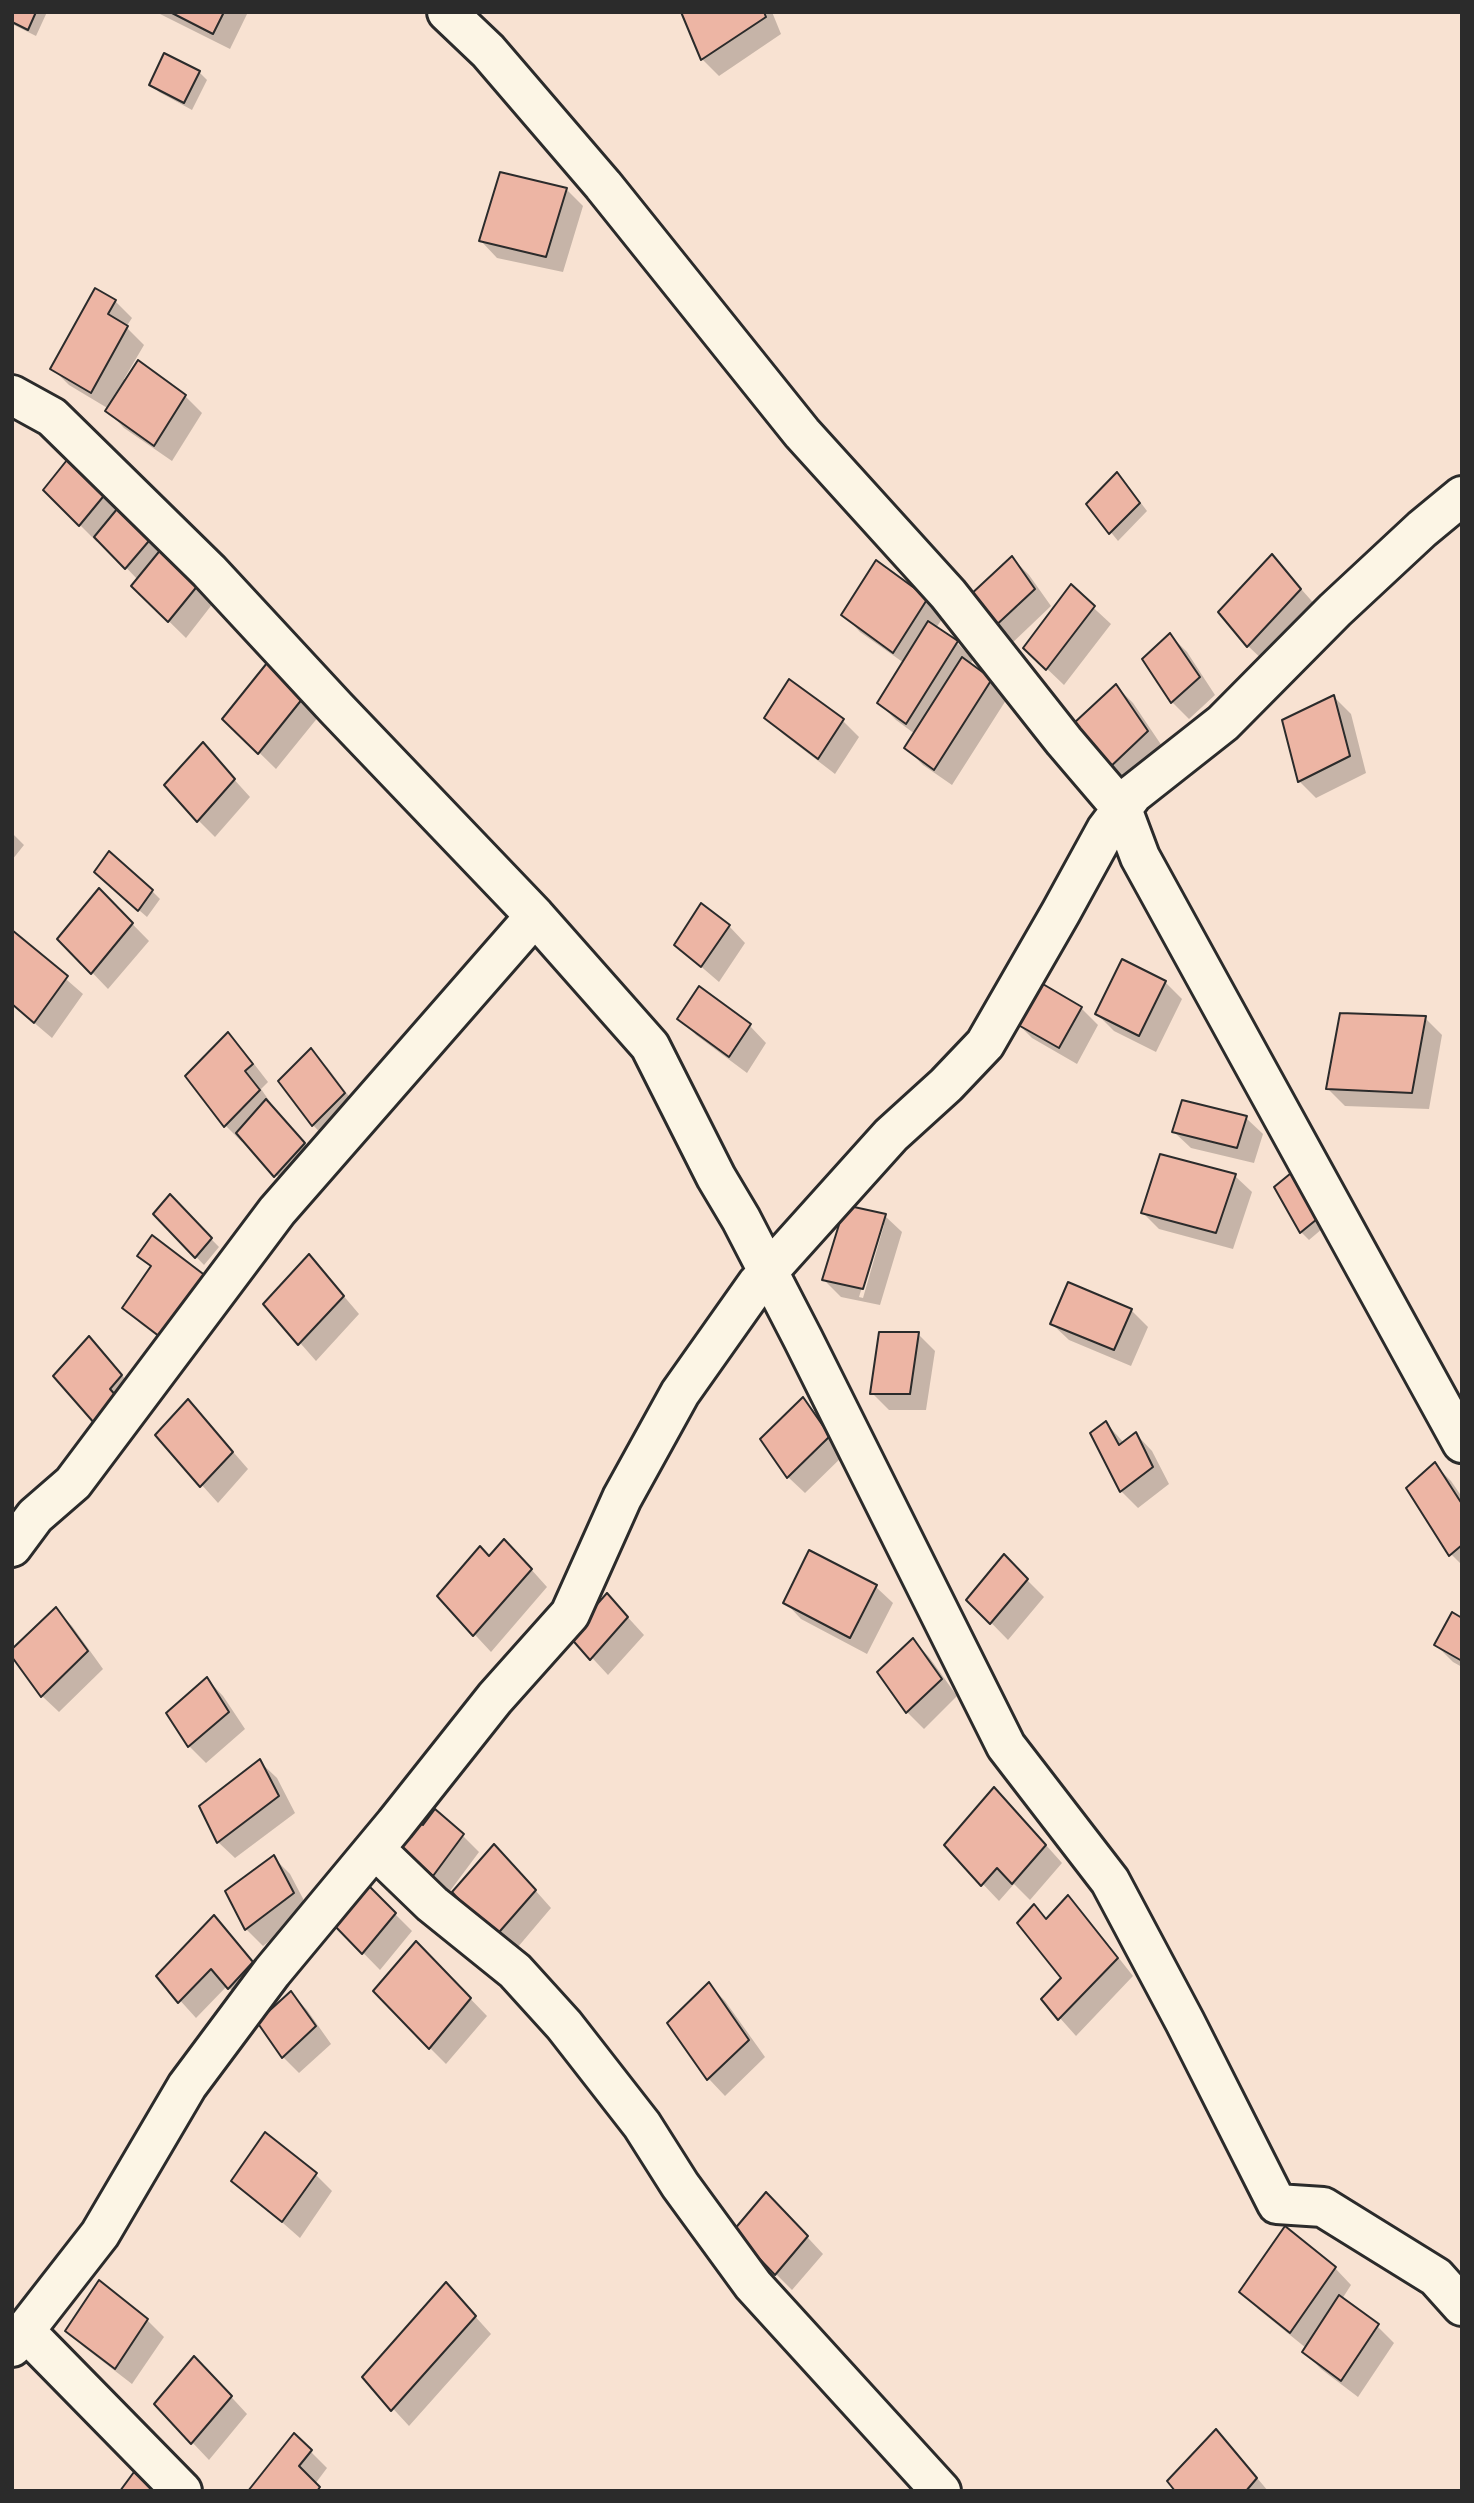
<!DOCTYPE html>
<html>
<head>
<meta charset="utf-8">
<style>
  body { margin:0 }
  #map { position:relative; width:1474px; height:2503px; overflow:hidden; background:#f8e2d2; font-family:Sriracha,sans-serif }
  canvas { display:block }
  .frame { position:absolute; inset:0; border:14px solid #2b2b2b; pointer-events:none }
</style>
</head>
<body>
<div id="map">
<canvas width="1474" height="2503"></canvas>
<div class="frame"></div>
</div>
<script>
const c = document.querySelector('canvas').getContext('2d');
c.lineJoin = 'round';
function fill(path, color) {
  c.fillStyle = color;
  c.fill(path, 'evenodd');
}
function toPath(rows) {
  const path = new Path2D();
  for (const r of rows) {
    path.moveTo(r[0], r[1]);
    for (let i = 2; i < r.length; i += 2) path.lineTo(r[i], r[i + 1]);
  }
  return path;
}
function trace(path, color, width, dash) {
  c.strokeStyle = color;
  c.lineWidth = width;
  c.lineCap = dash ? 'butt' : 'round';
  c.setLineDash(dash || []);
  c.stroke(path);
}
const shadow = toPath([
  [12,12,47,12,36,36,12,24],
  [156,12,248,12,230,49],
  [683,12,772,12,781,34,719,76,702,59],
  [199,72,207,80,192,110,159,92,151,84],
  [566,189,583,206,563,272,497,258,481,241],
  [115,301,132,318,126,327,144,345,124,379,127,381,138,363,185,396,202,413,172,461,124,428,108,411,109,409,69,385,52,368],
  [71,458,214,602,186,638,133,586,138,580,99,539,97,542,45,490],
  [1125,482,1147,511,1118,541,1088,504],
  [1272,556,1317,607,1265,662,1248,646],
  [1012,558,1029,575,1051,606,1009,646,992,629],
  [1071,587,1111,624,1064,685,1042,664],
  [927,599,944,616,936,628,956,642,973,659,970,665,991,680,1008,697,952,785,923,765,906,748,915,734,896,720,879,703,904,663,860,632,844,615],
  [1170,635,1187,652,1215,695,1189,719,1172,702,1144,659],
  [267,665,319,716,276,769,225,719],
  [1116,686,1133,703,1164,749,1124,786,1108,769],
  [1334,697,1351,714,1366,773,1316,798,1299,781],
  [766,717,843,721,859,737,835,774,783,734],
  [203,745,250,797,215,837,198,820],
  [12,833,24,845,12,860],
  [104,880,152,891,160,899,147,917],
  [100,891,149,941,108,989,60,939],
  [729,926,745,943,719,982,676,945],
  [12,932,83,994,52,1038,12,1004],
  [1165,982,1182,999,1156,1052,1114,1031,1097,1014],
  [1081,1008,1098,1025,1077,1064,1032,1038,1015,1021],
  [680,1018,750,1026,766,1043,747,1073,696,1035],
  [1425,1018,1442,1035,1429,1109,1345,1106,1328,1089],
  [228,1035,244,1051,268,1082,261,1089,275,1109,320,1161,292,1192,245,1140,242,1142,226,1126,187,1076],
  [311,1051,327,1067,360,1111,329,1142,313,1125,280,1082],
  [1246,1118,1263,1134,1254,1163,1191,1148,1174,1132],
  [1235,1176,1252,1192,1233,1249,1159,1229,1143,1213],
  [1276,1188,1329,1223,1309,1240,1301,1232],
  [170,1197,219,1247,204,1265,155,1214],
  [885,1216,902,1232,880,1305,841,1297,824,1280],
  [881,1225,884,1225,863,1298,859,1297],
  [140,1256,230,1301,190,1361,141,1324,125,1308,152,1268],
  [325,1274,359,1314,316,1361,266,1304],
  [1131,1310,1148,1327,1131,1366,1069,1340,1052,1324],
  [918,1334,935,1351,926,1410,889,1410,872,1393],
  [89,1339,138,1393,96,1423],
  [803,1400,819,1416,846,1453,805,1493,788,1477],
  [189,1401,248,1469,218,1503,157,1435],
  [1106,1423,1124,1443,1136,1434,1152,1451,1169,1484,1138,1508,1121,1491],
  [1435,1465,1451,1481,1462,1497,1462,1565,1451,1554],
  [1004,1557,1044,1597,1008,1640,969,1600],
  [489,1558,521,1558,547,1587,491,1652,439,1596],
  [876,1587,893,1603,867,1654,801,1619,785,1602],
  [56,1609,72,1626,103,1669,59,1712,42,1696],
  [623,1612,644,1635,608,1675,572,1636],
  [1462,1620,1462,1667,1453,1662,1436,1645],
  [913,1640,929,1657,957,1696,924,1729,907,1712,879,1672],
  [207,1679,223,1696,245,1729,206,1763,189,1746,168,1713],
  [260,1762,277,1778,295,1813,235,1858,218,1842],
  [1011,1806,1062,1863,1030,1900,1014,1884,999,1901,946,1845],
  [463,1836,479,1852,450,1891,417,1861],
  [273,1857,290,1874,309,1910,263,1946,246,1929,228,1892],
  [511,1863,551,1908,512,1954,495,1937],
  [366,1885,412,1931,380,1970,334,1923],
  [1068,1898,1084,1914,1133,1976,1076,2036,1043,1999,1063,1978,1034,1906,1047,1920],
  [214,1917,269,1980,246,2005,227,1986,196,2018,158,1976],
  [433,1960,487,2016,446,2064,430,2048],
  [709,1984,725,2001,765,2057,725,2096,709,2079,669,2023],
  [291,1993,307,2010,331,2044,299,2073,283,2057],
  [315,2174,332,2191,300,2238,234,2180],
  [783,2211,823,2254,792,2290,776,2274],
  [1335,2268,1351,2285,1342,2299,1377,2326,1394,2343,1358,2397,1321,2369,1304,2352,1306,2348,1258,2309,1242,2292],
  [446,2284,491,2334,409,2426,364,2377],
  [147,2320,164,2337,132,2384,84,2347,67,2330],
  [211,2375,247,2414,209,2460,156,2404],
  [1216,2431,1232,2448,1268,2491,1178,2491],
  [294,2435,327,2468,315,2484,322,2491,250,2491]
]);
const building = toPath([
  [12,12,36,12,28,30,12,22,12,12],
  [170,12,224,12,213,34,170,12],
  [681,12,764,12,766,17,701,60,681,12],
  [164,53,200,71,184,103,149,85,164,53],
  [500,172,567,188,546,257,479,241,500,172],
  [95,288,116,300,108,314,128,326,91,393,50,369,95,288],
  [138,360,186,395,154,446,105,411,138,360],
  [71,455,107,492,79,526,43,490,71,455],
  [1117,472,1140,503,1109,534,1086,504,1117,472],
  [122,503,154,535,125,569,94,537,122,503],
  [162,548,199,584,168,622,131,586,162,548],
  [1272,554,1301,589,1247,647,1218,612,1272,554],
  [1012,556,1035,589,991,630,968,597,1012,556],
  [876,560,928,598,893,653,841,615,876,560],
  [1071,584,1095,606,1046,670,1023,648,1071,584],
  [928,621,958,641,906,724,877,703,928,621],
  [1170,633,1200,677,1171,703,1142,659,1170,633],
  [962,657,992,679,934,770,904,748,962,657],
  [267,663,303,698,258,754,222,719,267,663],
  [789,679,844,719,818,759,764,718,789,679],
  [1116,684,1148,731,1106,771,1074,723,1116,684],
  [1334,695,1350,756,1298,782,1282,720,1334,695],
  [203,742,235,779,197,822,164,785,203,742],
  [109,851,153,890,138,911,94,872,109,851],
  [99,888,133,923,91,974,57,939,99,888],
  [701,903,730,925,701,967,674,945,701,903],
  [12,930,68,976,34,1023,12,1004,12,930],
  [1122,959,1166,981,1139,1036,1095,1014,1122,959],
  [1036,980,1082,1007,1059,1048,1013,1022,1036,980],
  [699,986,751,1024,729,1057,677,1019,699,986],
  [1340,1013,1426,1016,1412,1093,1326,1089,1340,1013],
  [228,1032,253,1064,245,1071,260,1090,224,1127,185,1076,228,1032],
  [311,1048,345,1093,312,1126,278,1081,311,1048],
  [266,1099,305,1143,274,1177,236,1133,266,1099],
  [1182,1100,1247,1116,1237,1148,1172,1132,1182,1100],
  [1160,1154,1236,1174,1216,1233,1141,1213,1160,1154],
  [1296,1169,1322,1215,1300,1233,1274,1187,1296,1169],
  [170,1194,212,1238,195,1258,153,1214,170,1194],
  [845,1205,886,1214,863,1289,822,1280,845,1205],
  [152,1235,215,1283,172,1346,122,1308,151,1266,137,1256,152,1235],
  [309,1254,344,1296,298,1345,263,1304,309,1254],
  [1068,1282,1132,1309,1114,1350,1050,1324,1068,1282],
  [879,1332,919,1332,910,1394,870,1394,879,1332],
  [89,1336,122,1375,110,1389,118,1398,95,1424,53,1376,89,1336],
  [803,1397,830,1436,787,1478,760,1439,803,1397],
  [188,1399,233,1452,200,1487,155,1435,188,1399],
  [1106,1421,1119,1445,1136,1432,1153,1467,1120,1492,1090,1433,1106,1421],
  [1435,1462,1462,1504,1462,1545,1449,1556,1406,1488,1435,1462],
  [504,1539,532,1569,473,1636,437,1596,480,1546,489,1556,504,1539],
  [809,1550,877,1585,850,1638,783,1603,809,1550],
  [1004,1554,1028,1579,990,1624,966,1600,1004,1554],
  [607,1593,628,1617,590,1660,569,1636,607,1593],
  [56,1607,88,1651,41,1697,12,1657,12,1649,56,1607],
  [1452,1612,1462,1618,1462,1661,1434,1645,1452,1612],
  [913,1638,942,1679,906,1713,877,1672,913,1638],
  [207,1677,229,1712,188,1747,166,1713,207,1677],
  [260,1759,279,1796,217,1843,199,1806,260,1759],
  [994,1787,1046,1845,1012,1884,997,1868,981,1886,944,1845,994,1787],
  [435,1809,464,1834,433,1876,398,1845,417,1819,423,1825,435,1809],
  [494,1844,536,1890,494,1938,452,1892,494,1844],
  [274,1855,294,1893,245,1930,225,1891,274,1855],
  [365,1882,396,1913,362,1954,332,1923,365,1882],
  [1068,1895,1118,1958,1058,2020,1041,1999,1061,1978,1017,1923,1034,1904,1046,1919,1068,1895],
  [214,1915,253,1962,228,1989,211,1969,178,2003,156,1976,214,1915],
  [416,1941,471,1998,429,2049,373,1991,416,1941],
  [709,1982,749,2040,707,2080,667,2023,709,1982],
  [291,1991,316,2026,282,2058,257,2022,291,1991],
  [265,2132,317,2173,282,2222,231,2181,265,2132],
  [766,2192,808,2236,775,2275,733,2231,766,2192],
  [1285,2226,1336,2267,1290,2333,1239,2292,1285,2226],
  [99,2280,148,2319,115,2369,65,2331,99,2280],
  [446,2282,476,2316,391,2411,362,2377,446,2282],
  [1339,2295,1379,2324,1341,2381,1302,2352,1339,2295],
  [194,2356,232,2396,191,2444,154,2404,194,2356],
  [1216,2429,1257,2478,1246,2491,1175,2491,1167,2481,1216,2429],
  [294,2433,312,2450,299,2466,320,2487,317,2491,248,2491,294,2433],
  [134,2472,156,2491,120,2491,134,2472]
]);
const minor = toPath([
  [447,12,488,51,603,185,802,433,948,594,1064,741,1122,809,1140,857,1462,1443],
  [12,395,52,417,209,571,336,708,535,916,650,1046,716,1177,741,1219,803,1339,1006,1746,1110,1881,1185,2022,1277,2204,1323,2207,1436,2277,1462,2306],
  [12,1547,35,1516,73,1483,277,1211,535,916],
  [375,1849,432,1904,515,1971,564,2025,642,2125,680,2185,753,2285,941,2491],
  [25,2331,182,2491],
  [12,2347,100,2234,187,2086,272,1972,395,1824,495,1698,570,1614,622,1498,680,1393,757,1284,891,1135,946,1085,985,1044,1061,912,1106,830,1133,794,1223,723,1335,610,1422,529,1462,496]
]);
fill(shadow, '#0003');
fill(building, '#edb5a4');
trace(building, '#2b2b2b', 2);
trace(minor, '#2b2b2b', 44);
trace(minor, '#fcf5e5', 38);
</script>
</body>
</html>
